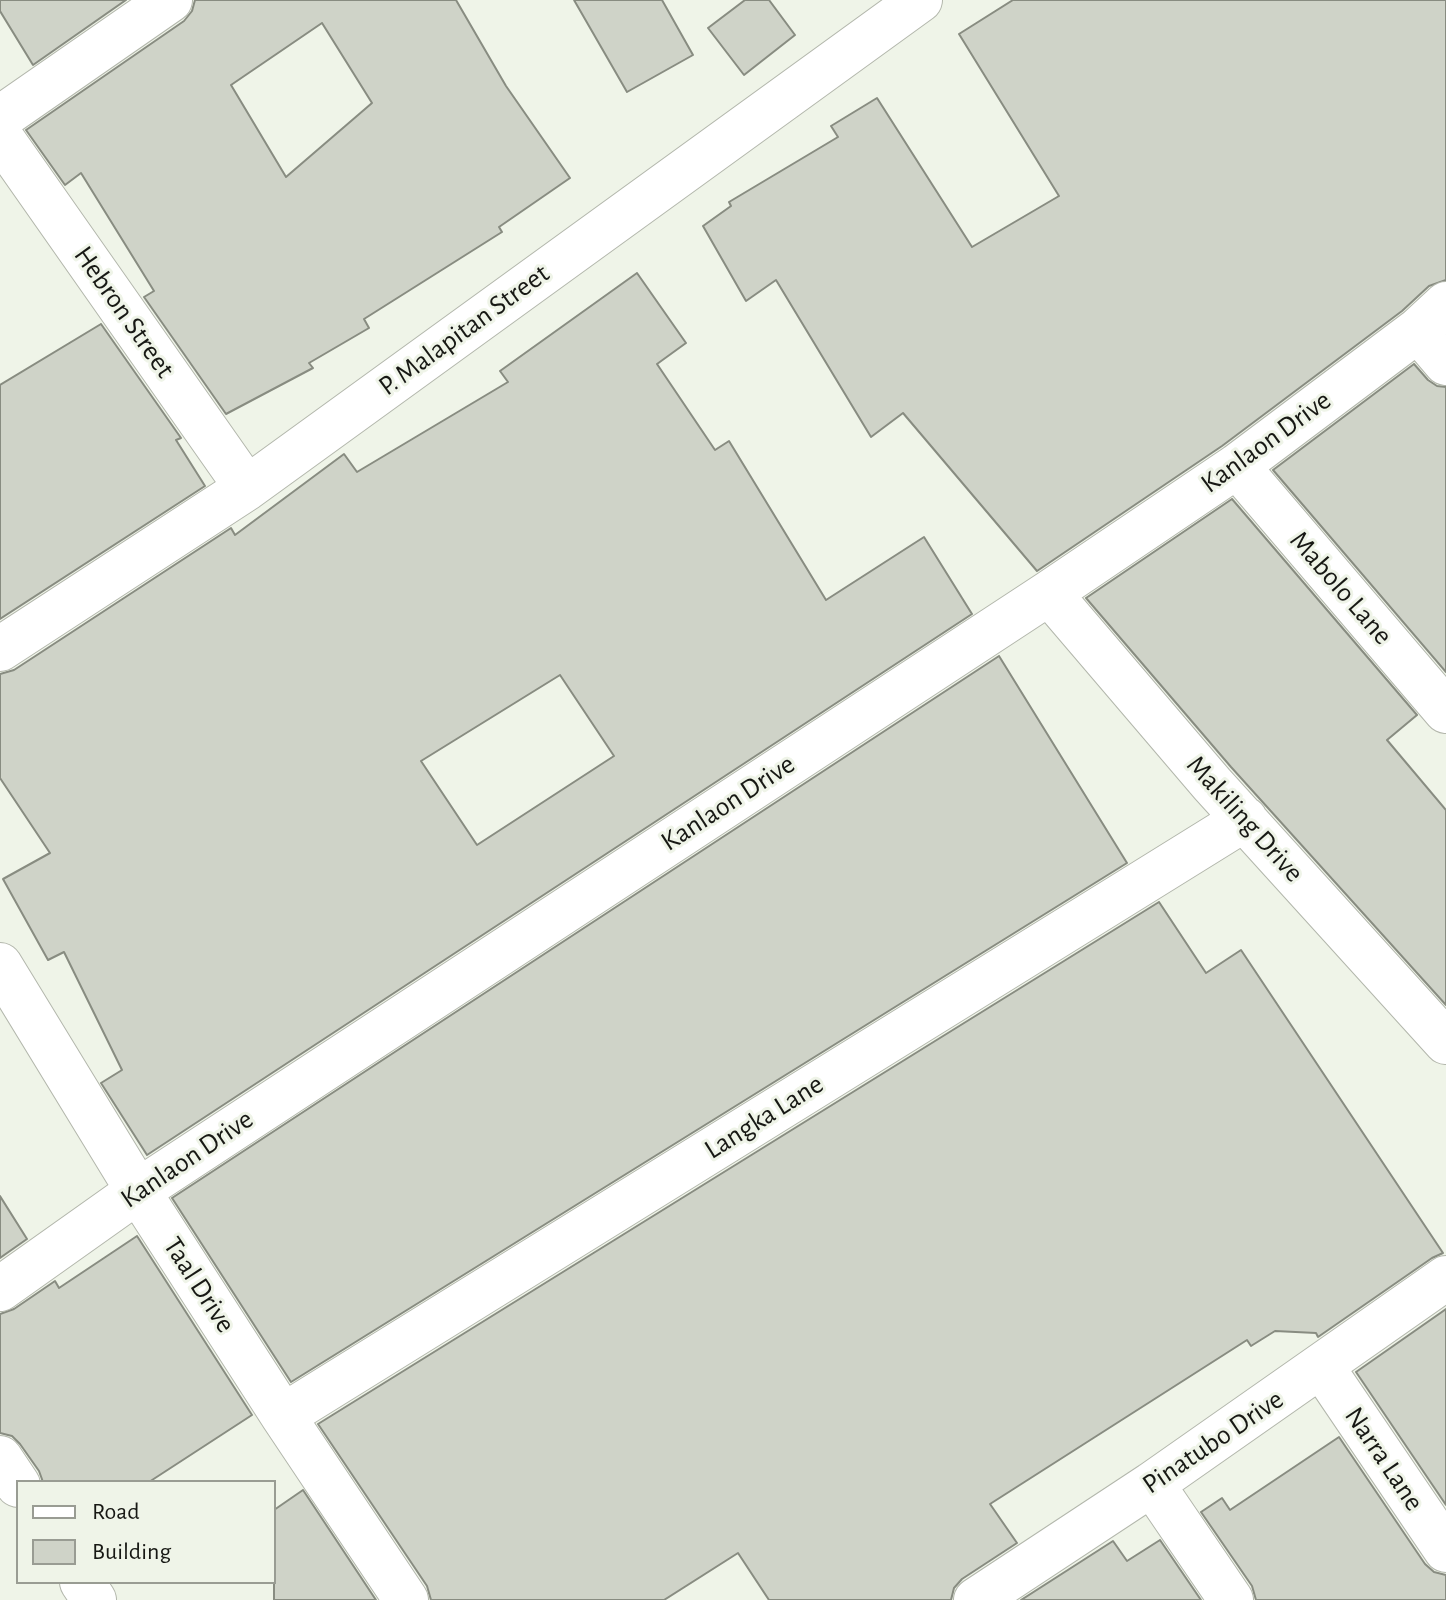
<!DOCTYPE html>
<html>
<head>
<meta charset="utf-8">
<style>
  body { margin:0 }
  #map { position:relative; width:1446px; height:1600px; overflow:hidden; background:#eff4e8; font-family:"Alegreya Sans",sans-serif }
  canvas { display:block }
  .legend { position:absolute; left:16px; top:1480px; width:260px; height:104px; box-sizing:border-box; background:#eff4e8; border:2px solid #999c93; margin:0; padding:10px 14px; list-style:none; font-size:24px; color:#171814 }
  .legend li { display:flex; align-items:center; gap:16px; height:40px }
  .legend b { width:40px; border:2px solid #999c93 }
</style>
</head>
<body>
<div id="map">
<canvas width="1446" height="1600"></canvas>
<ul class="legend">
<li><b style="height:10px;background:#fff"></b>Road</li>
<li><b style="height:22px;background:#cfd3c8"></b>Building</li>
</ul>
</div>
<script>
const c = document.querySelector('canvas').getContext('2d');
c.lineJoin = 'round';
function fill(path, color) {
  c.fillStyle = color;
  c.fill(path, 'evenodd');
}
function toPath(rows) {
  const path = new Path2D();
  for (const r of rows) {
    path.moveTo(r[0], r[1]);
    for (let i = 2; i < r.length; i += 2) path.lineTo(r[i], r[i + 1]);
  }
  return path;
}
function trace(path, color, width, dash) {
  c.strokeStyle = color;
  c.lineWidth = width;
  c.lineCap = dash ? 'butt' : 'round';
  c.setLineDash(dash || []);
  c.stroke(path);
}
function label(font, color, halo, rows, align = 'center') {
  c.font = font + ' "Alegreya Sans",sans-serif';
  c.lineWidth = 6;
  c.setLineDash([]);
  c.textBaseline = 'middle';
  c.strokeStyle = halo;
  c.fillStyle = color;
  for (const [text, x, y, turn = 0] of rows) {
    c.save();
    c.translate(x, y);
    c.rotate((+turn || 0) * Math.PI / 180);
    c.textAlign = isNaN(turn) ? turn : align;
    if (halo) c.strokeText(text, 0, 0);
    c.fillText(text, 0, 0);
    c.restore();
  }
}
const building = toPath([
  [0,0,126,0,33,65,0,11,0,0],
  [195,0,456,0,506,86,570,178,499,227,502,232,364,319,369,328,309,363,313,368,226,414,144,297,154,291,81,173,65,185,26,130,184,21,192,11,195,0],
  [322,23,372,103,286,177,231,85,322,23],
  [574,0,662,0,693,55,627,92,574,0],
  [745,0,769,0,795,35,744,75,708,28,745,0],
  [1013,0,1446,0,1446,280,1429,286,1402,311,1222,446,1037,571,903,413,871,437,776,280,746,301,703,226,731,206,729,202,838,137,831,126,877,98,972,247,1059,196,959,34,1013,0],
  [637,273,686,343,657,364,715,450,729,441,826,600,924,537,972,614,147,1155,101,1083,122,1070,64,952,48,960,3,879,50,853,0,778,0,674,14,670,231,528,235,535,344,454,357,472,508,382,500,371,637,273],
  [560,675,614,756,477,845,421,761,560,675],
  [101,324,181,438,176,440,205,486,0,619,0,385,101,324],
  [1414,364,1428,380,1437,386,1446,387,1446,672,1273,470,1414,364],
  [1232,499,1417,715,1387,740,1446,810,1446,1005,1231,767,1086,598,1232,499],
  [999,656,1127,863,291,1382,172,1198,999,656],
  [1159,902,1206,973,1241,950,1443,1253,1432,1258,1318,1337,1316,1333,1275,1331,1251,1346,1247,1340,990,1504,1017,1543,962,1579,954,1588,951,1600,769,1600,738,1553,664,1600,431,1600,427,1586,318,1424,1159,902],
  [0,1196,27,1239,0,1258,0,1196],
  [137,1236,252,1415,149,1482,43,1482,39,1471,20,1444,12,1436,0,1433,0,1314,14,1309,55,1281,59,1288,137,1236],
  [1446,1309,1446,1505,1356,1372,1446,1309],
  [1339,1437,1425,1564,1434,1572,1446,1575,1446,1600,1256,1600,1252,1586,1201,1512,1222,1498,1230,1510,1339,1437],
  [303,1490,376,1600,274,1600,274,1510,303,1490],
  [1160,1540,1201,1600,1021,1600,1113,1541,1127,1561,1160,1540]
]);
const street = toPath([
  [1418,330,1446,363],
  [1237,466,1446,711],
  [1049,593,1212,784,1446,1042],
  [0,965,138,1191,283,1416,406,1600],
  [0,1289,138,1191,1049,593,1237,466,1418,330,1446,304],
  [1322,1367,1446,1550],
  [283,1416,1245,819],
  [0,1458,18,1485],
  [1152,1484,1231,1600],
  [82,1582,94,1600],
  [976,1600,1152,1484,1446,1278]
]);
const secondary = toPath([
  [0,118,170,0],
  [0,136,247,488],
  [0,649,247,488,920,0]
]);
const streetNames = [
  ["Hebron Street",124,312,55],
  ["P. Malapitan Street",464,330,-36],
  ["Kanlaon Drive",1266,442,-36],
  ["Mabolo Lane",1341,588,49],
  ["Kanlaon Drive",728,803,-33],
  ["Makiling Drive",1245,819,48],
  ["Langka Lane",764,1117,-32],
  ["Kanlaon Drive",187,1159,-34],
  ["Taal Drive",199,1285,57],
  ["Pinatubo Drive",1213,1442,-34],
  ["Narra Lane",1384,1459,56]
];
fill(building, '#cfd3c8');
trace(building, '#888c81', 2);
trace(street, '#b3b7ac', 46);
trace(secondary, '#b3b7ac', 46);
trace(street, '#fff', 44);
trace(secondary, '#fff', 44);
label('28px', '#171814', '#eff4e8', streetNames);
</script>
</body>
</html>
